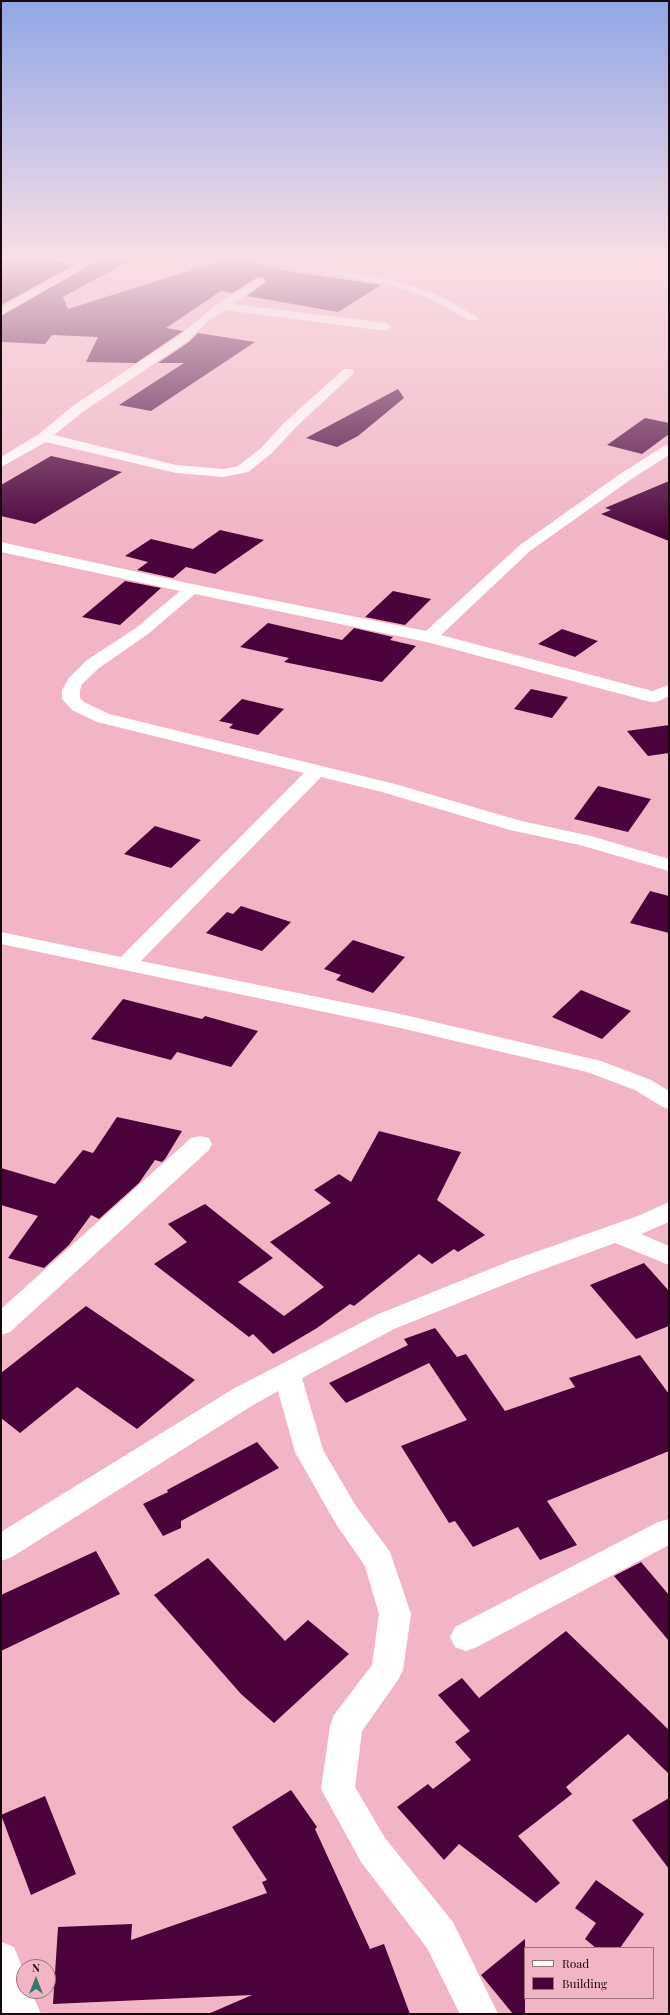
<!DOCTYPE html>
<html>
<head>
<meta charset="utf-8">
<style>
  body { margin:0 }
  #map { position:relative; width:670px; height:2015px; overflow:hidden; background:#f1b5c6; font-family:"Playfair Display",serif }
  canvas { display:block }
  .frame { position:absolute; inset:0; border:2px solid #1b070e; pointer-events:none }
  .legend { position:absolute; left:524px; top:1947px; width:130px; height:52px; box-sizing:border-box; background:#f1b5c6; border:1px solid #9b6f7c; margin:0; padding:5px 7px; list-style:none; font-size:12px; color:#1b070e }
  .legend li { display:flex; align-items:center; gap:8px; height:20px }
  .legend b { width:20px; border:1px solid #9b6f7c }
  .north { position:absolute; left:16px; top:1959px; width:40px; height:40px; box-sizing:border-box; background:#f1b5c6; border:1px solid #9b6f7c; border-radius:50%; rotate:0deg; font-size:11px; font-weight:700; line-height:16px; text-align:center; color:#1b070e }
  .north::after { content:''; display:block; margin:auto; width:14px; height:18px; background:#34786c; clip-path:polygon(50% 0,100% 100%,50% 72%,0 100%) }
</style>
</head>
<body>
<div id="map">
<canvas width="670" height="2015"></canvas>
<div class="frame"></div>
<ul class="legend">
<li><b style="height:5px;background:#fff"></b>Road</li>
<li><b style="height:11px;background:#49023a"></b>Building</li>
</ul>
<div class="north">N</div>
</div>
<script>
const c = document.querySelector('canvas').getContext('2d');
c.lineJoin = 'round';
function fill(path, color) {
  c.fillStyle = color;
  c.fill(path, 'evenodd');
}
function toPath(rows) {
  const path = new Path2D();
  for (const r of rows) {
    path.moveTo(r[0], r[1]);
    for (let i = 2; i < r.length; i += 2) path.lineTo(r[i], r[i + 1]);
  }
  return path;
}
const building = toPath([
  [1,256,42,256,48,260,74,265,1,305],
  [106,256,138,256,63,297,68,309,236,256,281,270,381,285,338,312,247,296,266,282,264,278,258,277,232,293,221,291,166,328,183,331,136,363,86,362,98,337,52,335,45,344,1,342,1,316],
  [198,333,255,342,151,411,119,405,184,363,158,363,189,342],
  [398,389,404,398,358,436,337,447,306,438],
  [645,418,669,423,669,434,642,454,607,445],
  [51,456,122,472,35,524,1,516,1,485],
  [669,481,669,541,601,514,611,510,605,508],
  [220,530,264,540,215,574,186,567,173,578,137,570,148,562,125,556,151,539,193,549],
  [125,581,161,588,120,625,82,617],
  [393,591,431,599,405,625,365,617],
  [268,623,342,640,354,628,393,637,390,640,416,646,382,682,284,662,289,658,240,647],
  [562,629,598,641,575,657,538,644],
  [531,689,568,697,552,718,514,709],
  [242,699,284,709,258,735,229,728,233,724,219,721],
  [669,725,669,753,648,756,627,731],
  [598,786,651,799,628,832,574,819],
  [155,826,201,840,171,868,124,854],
  [650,891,669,896,669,933,630,923],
  [241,906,291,922,262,951,206,933,227,912,233,914],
  [353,940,405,957,373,993,336,980,341,975,324,969],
  [581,990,631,1011,602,1039,552,1017],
  [123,999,202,1019,205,1016,258,1031,231,1067,177,1052,171,1060,91,1039],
  [117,1117,182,1131,165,1159,162,1162,155,1160,139,1183,99,1219,91,1215,69,1245,44,1268,8,1258,38,1216,1,1205,1,1168,55,1184,83,1150,93,1153],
  [379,1131,461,1152,437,1200,485,1235,458,1252,454,1249,432,1264,419,1254,354,1306,350,1304,317,1328,273,1354,253,1334,249,1337,154,1264,187,1242,168,1224,205,1204,273,1258,238,1282,284,1316,324,1287,270,1242,331,1203,314,1190,339,1174,351,1182],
  [644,1263,669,1291,669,1326,636,1339,590,1285],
  [86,1306,195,1380,137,1429,77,1387,20,1433,1,1418,1,1373],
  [435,1328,457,1357,466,1354,505,1411,575,1387,569,1378,640,1355,669,1394,669,1451,547,1501,577,1545,540,1560,518,1527,473,1547,455,1521,449,1523,401,1446,467,1420,429,1363,346,1403,329,1383,408,1345,404,1339],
  [257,1442,279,1468,181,1521,181,1528,163,1536,143,1504,168,1492,167,1490],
  [96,1551,120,1594,1,1651,1,1595],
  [208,1558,285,1641,308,1620,349,1654,274,1723,241,1694,154,1595],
  [641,1562,669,1595,669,1641,614,1576],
  [566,1631,669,1730,669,1774,628,1734,566,1787,572,1794,518,1836,560,1883,536,1903,459,1844,444,1860,397,1807,428,1784,433,1789,471,1760,455,1742,470,1731,438,1695,462,1678,479,1698],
  [291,1790,317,1827,315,1829,370,1949,384,1944,410,2014,208,2014,252,1995,53,2004,58,1927,132,1924,131,1940,267,1893,262,1882,267,1880,232,1827],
  [45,1796,76,1874,31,1895,1,1815],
  [669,1798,669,1869,632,1820],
  [596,1880,644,1914,620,1948,596,1948,585,1939,596,1923,575,1908],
  [525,1939,525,2014,513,2014,481,1975]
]);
const minor = toPath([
  [43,256,68,256,87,259,92,256,105,256,1,315,1,307,78,264,48,259,43,256],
  [241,256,264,256,391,279,436,294,479,318,477,320,469,320,428,298,385,284,246,259,241,256],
  [653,256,669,256,669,258,632,267,627,264,628,262,653,256],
  [259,278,263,279,265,281,263,283,233,304,386,323,392,327,386,331,225,310,208,321,188,341,84,411,54,435,176,465,224,469,238,466,261,448,285,422,344,369,352,369,354,372,352,375,295,428,271,454,248,472,224,477,176,473,46,442,1,467,1,457,39,434,74,405,180,335,217,304,259,278],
  [669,445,669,455,630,480,530,551,441,635,652,691,669,685,669,696,659,701,653,702,647,701,427,642,195,594,148,634,99,668,82,684,80,690,80,698,84,702,109,714,395,784,521,821,591,836,669,859,669,871,580,845,510,830,382,792,321,777,141,961,396,1013,601,1061,651,1080,669,1091,669,1109,661,1106,635,1090,587,1072,396,1027,1,944,1,932,121,957,304,773,97,722,72,710,62,699,62,690,69,678,87,660,136,628,180,591,1,552,1,542,192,584,426,631,520,545,620,474,664,446,669,445],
  [200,1136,209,1138,212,1144,209,1150,10,1332,1,1335,1,1309,191,1138,200,1136],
  [669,1202,669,1222,641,1234,669,1246,669,1265,615,1243,528,1275,394,1329,302,1378,323,1450,356,1506,390,1552,411,1614,403,1670,398,1680,362,1731,355,1787,385,1838,453,1922,498,2014,460,2014,427,1948,361,1862,321,1789,330,1726,334,1715,372,1665,379,1614,365,1566,336,1524,295,1452,278,1391,253,1405,12,1557,1,1561,1,1532,233,1389,376,1315,510,1261,638,1216,669,1202],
  [669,1519,669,1545,477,1647,466,1651,455,1647,450,1637,455,1627,658,1522,669,1519],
  [1,1942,14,1947,24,1972,24,1991,31,1991,41,2014,3,2014,1,2008,1,1942]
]);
fill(building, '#49023a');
fill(minor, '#fff');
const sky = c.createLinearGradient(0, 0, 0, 538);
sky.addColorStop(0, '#90a6e5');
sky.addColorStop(0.48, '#f9dee5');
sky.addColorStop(1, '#f9dee500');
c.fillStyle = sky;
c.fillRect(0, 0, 670, 538);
</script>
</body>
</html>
